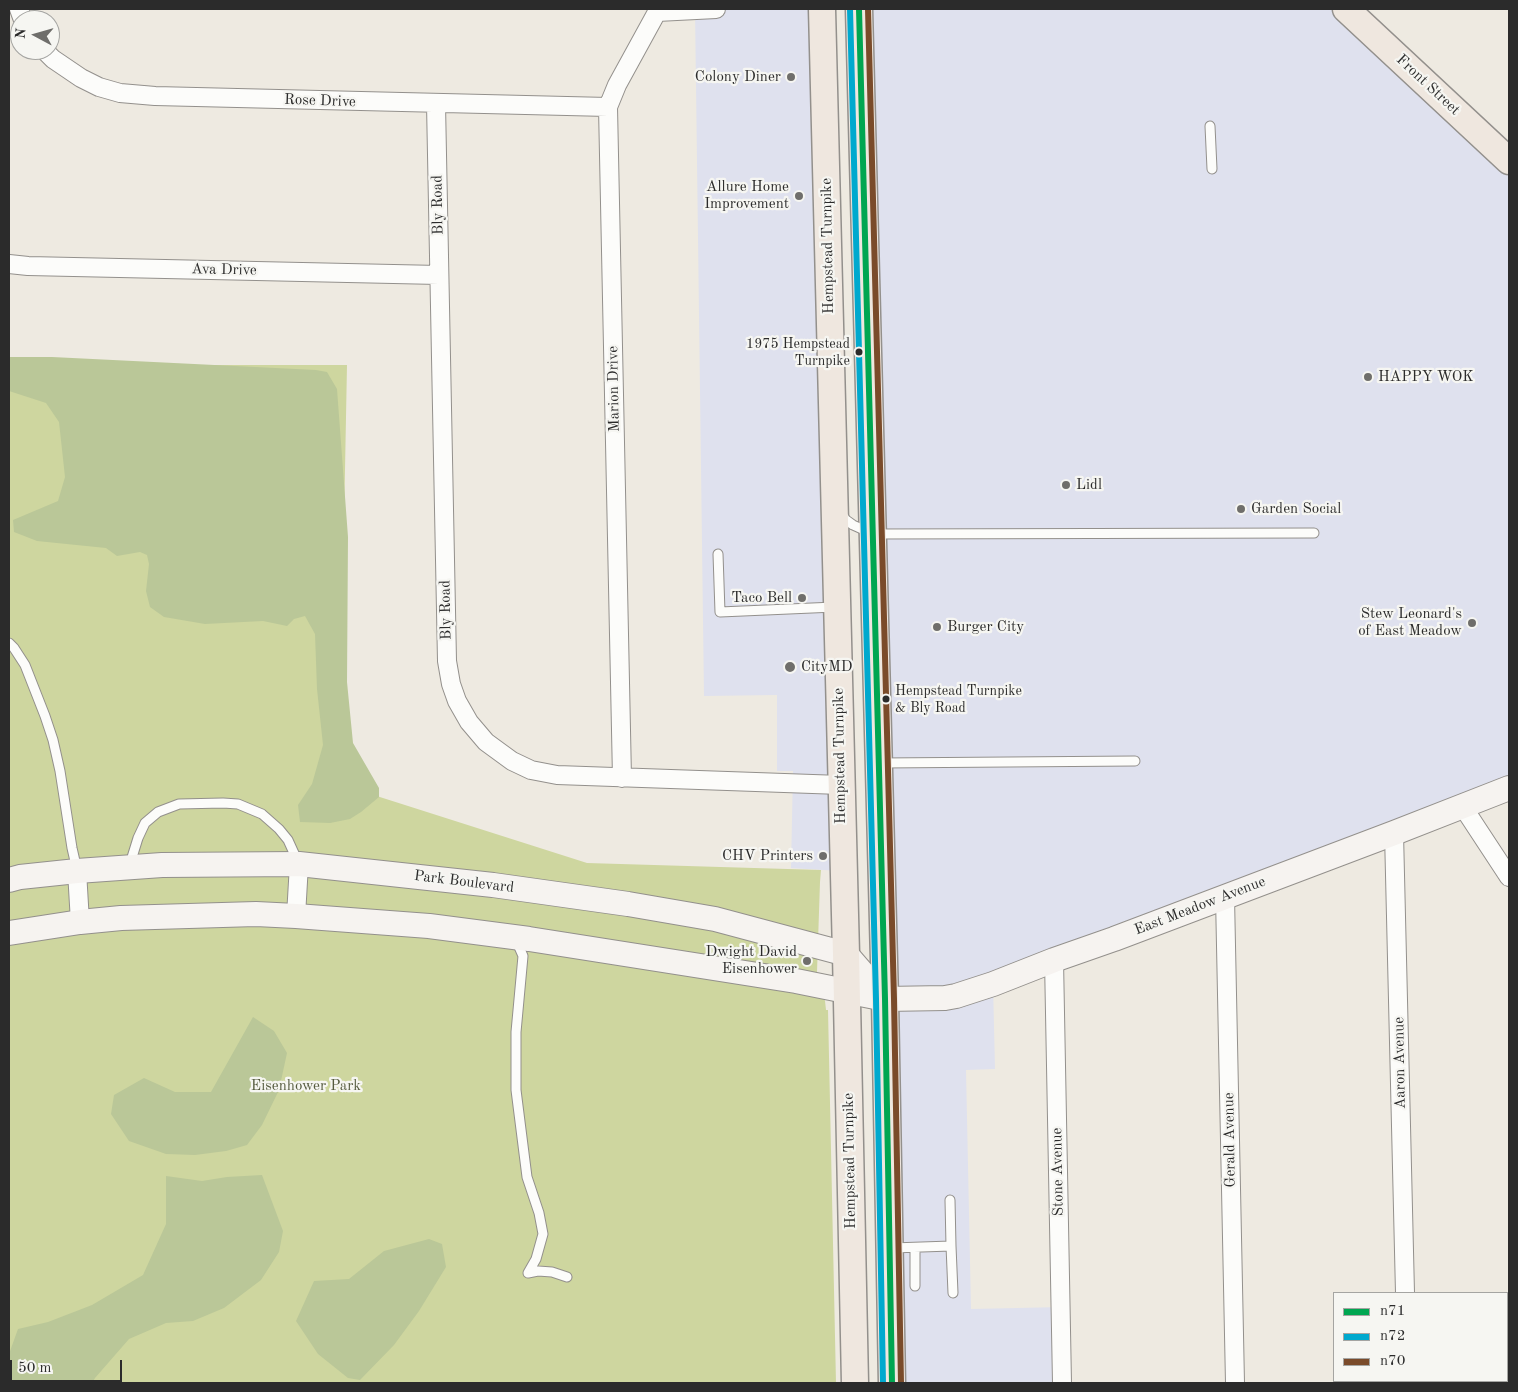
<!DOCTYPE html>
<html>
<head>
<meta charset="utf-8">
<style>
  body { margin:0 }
  #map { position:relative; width:1518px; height:1392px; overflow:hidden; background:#eeeae1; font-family:"Old Standard TT",serif }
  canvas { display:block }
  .frame { position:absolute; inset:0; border:10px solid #2b2b2b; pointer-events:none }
  .legend { position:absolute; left:1333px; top:1292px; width:175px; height:90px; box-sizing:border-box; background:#f6f6f2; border:1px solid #a5a5a2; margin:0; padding:6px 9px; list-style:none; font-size:15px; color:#2b2b2b }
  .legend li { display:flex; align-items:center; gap:10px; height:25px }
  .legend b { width:25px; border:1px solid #a5a5a2 }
  .north { position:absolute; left:10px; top:10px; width:50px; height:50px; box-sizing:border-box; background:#f6f6f2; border:1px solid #a5a5a2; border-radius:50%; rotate:276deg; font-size:14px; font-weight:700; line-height:20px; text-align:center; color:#2b2b2b }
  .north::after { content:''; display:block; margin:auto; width:18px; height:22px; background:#6f6e6b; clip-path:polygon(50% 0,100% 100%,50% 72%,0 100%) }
  .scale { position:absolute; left:10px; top:1360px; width:112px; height:22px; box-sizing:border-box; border:2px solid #2b2b2b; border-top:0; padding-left:6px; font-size:15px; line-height:18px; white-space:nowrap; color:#2b2b2b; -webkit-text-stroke:4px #f6f6f2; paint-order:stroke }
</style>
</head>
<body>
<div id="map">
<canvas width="1518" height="1392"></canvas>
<div class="frame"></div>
<ul class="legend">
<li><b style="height:6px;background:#00a651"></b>n71</li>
<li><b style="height:6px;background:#00a9ce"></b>n72</li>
<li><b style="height:6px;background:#7a4b2a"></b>n70</li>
</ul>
<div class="north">N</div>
<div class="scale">50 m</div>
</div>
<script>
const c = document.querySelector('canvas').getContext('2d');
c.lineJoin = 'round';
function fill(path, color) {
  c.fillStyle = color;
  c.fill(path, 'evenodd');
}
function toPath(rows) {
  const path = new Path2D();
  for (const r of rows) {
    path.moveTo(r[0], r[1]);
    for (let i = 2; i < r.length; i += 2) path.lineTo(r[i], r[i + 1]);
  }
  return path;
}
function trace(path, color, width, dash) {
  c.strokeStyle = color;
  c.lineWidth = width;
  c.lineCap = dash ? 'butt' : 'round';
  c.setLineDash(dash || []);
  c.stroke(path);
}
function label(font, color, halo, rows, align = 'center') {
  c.font = font + ' "Old Standard TT",serif';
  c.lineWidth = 4.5;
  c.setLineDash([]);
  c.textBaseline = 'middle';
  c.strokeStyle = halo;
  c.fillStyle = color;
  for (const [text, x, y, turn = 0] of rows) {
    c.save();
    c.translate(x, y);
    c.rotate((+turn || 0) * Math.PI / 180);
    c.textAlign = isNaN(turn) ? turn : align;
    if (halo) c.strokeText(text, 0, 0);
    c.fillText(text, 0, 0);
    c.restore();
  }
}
const built = toPath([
  [695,9,817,9,840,871,791,868,793,771,777,771,777,695,704,696],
  [858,9,1346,9,1509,161,1509,788,993,984,995,1069,966,1070,971,1309,1063,1307,1064,1383,893,1383]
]);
const green = toPath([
  [9,365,347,365,339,784,587,863,821,870,820,882,817,972,825,1001,826,1010,828,1010,836,1383,9,1383]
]);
const forest = toPath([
  [9,357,52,357,316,370,327,372,337,389,348,537,347,682,353,743,379,788,379,797,361,812,350,819,330,823,300,822,298,805,312,784,323,745,317,689,315,634,305,616,294,619,287,626,263,621,205,624,164,617,150,607,146,591,149,564,147,555,140,552,117,556,106,548,37,541,14,532,13,520,58,501,65,477,59,422,46,403,9,391],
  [253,1017,274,1031,287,1053,279,1090,262,1125,247,1145,226,1151,195,1155,166,1154,129,1141,111,1114,114,1095,144,1078,175,1092,211,1092],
  [262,1175,283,1231,279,1252,261,1280,224,1308,193,1321,166,1323,129,1339,95,1378,92,1383,11,1383,9,1374,9,1354,18,1329,48,1322,92,1305,143,1275,166,1224,166,1176,202,1181,227,1177],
  [429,1239,442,1244,446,1267,419,1311,394,1345,360,1380,348,1378,318,1354,296,1321,314,1281,349,1279,384,1251]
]);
const lane = toPath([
  [1210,126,1212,169],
  [841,513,846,520,853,525,873,534,1314,533],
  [718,554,720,612,835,607],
  [9,643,14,648,25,665,45,716,53,740,60,771,72,848,77,870],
  [882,763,1135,761],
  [129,867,138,838,145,823,158,812,179,804,223,803,238,804,262,814,279,829,288,840,298,862],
  [516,940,523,956,516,1032,516,1090,527,1177,539,1213,543,1234,536,1259,528,1273],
  [951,1246,953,1293],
  [892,1248,951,1246,950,1200],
  [915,1248,915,1286],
  [528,1273,538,1271,552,1272,567,1277]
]);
const street = toPath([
  [19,9,23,20],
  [657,12,716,9],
  [44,50,53,59,81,78,99,87,120,93,155,96,608,107],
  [436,104,447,661,451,684,457,701,469,722,486,742,512,761,531,770,557,775,841,785],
  [9,264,28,266,439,275],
  [622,778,608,107,617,85,657,12],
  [1463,807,1509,877],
  [1394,833,1405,1293],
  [77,871,80,922],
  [1225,897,1235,1383],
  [296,916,299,864],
  [1054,960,1062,1383],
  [1407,1381,1407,1383]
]);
const secondary = toPath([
  [9,880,20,877,77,871,162,865,299,864,493,885,628,904,715,919,846,954,885,999],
  [9,933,80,922,121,918,256,914,296,916,429,926,529,939,796,981,885,999,945,998,956,996,993,984,1054,960,1114,939,1394,833,1509,788]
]);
const primary = toPath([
  [822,9,846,954,855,1383],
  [859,9,885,999,892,1383],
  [1346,9,1509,161]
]);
const bus1 = toPath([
  [859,9,885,999,892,1383]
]);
const bus2 = toPath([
  [850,9,876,999,883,1383]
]);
const bus3 = toPath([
  [868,9,894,999,901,1383]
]);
const markers = [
  [791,77,5,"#6f6e6b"],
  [799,196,5,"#6f6e6b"],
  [859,352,4.5,"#2b2b2b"],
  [1368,377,5,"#6f6e6b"],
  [1066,485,5,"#6f6e6b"],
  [1241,509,5,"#6f6e6b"],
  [802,598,5,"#6f6e6b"],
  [1472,623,5,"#6f6e6b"],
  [937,627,5,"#6f6e6b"],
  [790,667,6,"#6f6e6b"],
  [886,699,4.5,"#2b2b2b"],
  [823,856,5,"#6f6e6b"],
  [807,961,5,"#6f6e6b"]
];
const busNames = [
  ["1975 Hempstead",850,344],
  ["Turnpike",850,361],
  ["Hempstead Turnpike",895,691,"left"],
  ["& Bly Road",895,708,"left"]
];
const poiNames = [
  ["Colony Diner",781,77],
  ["Allure Home",789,187],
  ["Improvement",789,204],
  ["HAPPY WOK",1378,377,"left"],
  ["Lidl",1076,485,"left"],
  ["Garden Social",1251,509,"left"],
  ["Taco Bell",792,598],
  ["Stew Leonard's",1462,614],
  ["of East Meadow",1462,631],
  ["Burger City",947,627,"left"],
  ["CityMD",801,667,"left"],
  ["CHV Printers",813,856],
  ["Dwight David",797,952],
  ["Eisenhower",797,969]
];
const streetNames = [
  ["Front Street",1428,85,43],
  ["Rose Drive",320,101,2],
  ["Bly Road",438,205,-91],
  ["Hempstead Turnpike",828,246,-91],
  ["Ava Drive",224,270,1],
  ["Marion Drive",614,389,-91],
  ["Bly Road",446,610,-91],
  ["Hempstead Turnpike",840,756,-91],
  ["Park Boulevard",464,882,7],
  ["East Meadow Avenue",1200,906,-21],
  ["Aaron Avenue",1400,1063,-91],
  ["Gerald Avenue",1230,1140,-91],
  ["Hempstead Turnpike",850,1161,-91],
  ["Stone Avenue",1058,1172,-91]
];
const parkNames = [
  ["Eisenhower Park",306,1086]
];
fill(built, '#dfe1ee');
fill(green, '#ced69f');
fill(forest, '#bac798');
trace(lane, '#93908c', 11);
trace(street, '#93908c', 20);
trace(secondary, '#93908c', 26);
trace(primary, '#93908c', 29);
trace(lane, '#fcfcfa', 9);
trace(street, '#fcfcfa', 18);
trace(secondary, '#f6f3f0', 24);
trace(primary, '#efe7df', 26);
trace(bus1, '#00a651', 6);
trace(bus2, '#00a9ce', 6);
trace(bus3, '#7a4b2a', 6);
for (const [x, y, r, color] of markers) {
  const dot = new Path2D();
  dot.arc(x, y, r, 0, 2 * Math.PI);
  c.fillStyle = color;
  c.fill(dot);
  trace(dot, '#f6f6f2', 2);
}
label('14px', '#2b2b2b', '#f6f6f2', busNames, 'right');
label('15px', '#2b2b2b', '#f6f6f2', poiNames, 'right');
label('15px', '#2b2b2b', '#f6f6f2', streetNames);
label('15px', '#545a3e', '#f6f6f2', parkNames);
</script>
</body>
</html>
